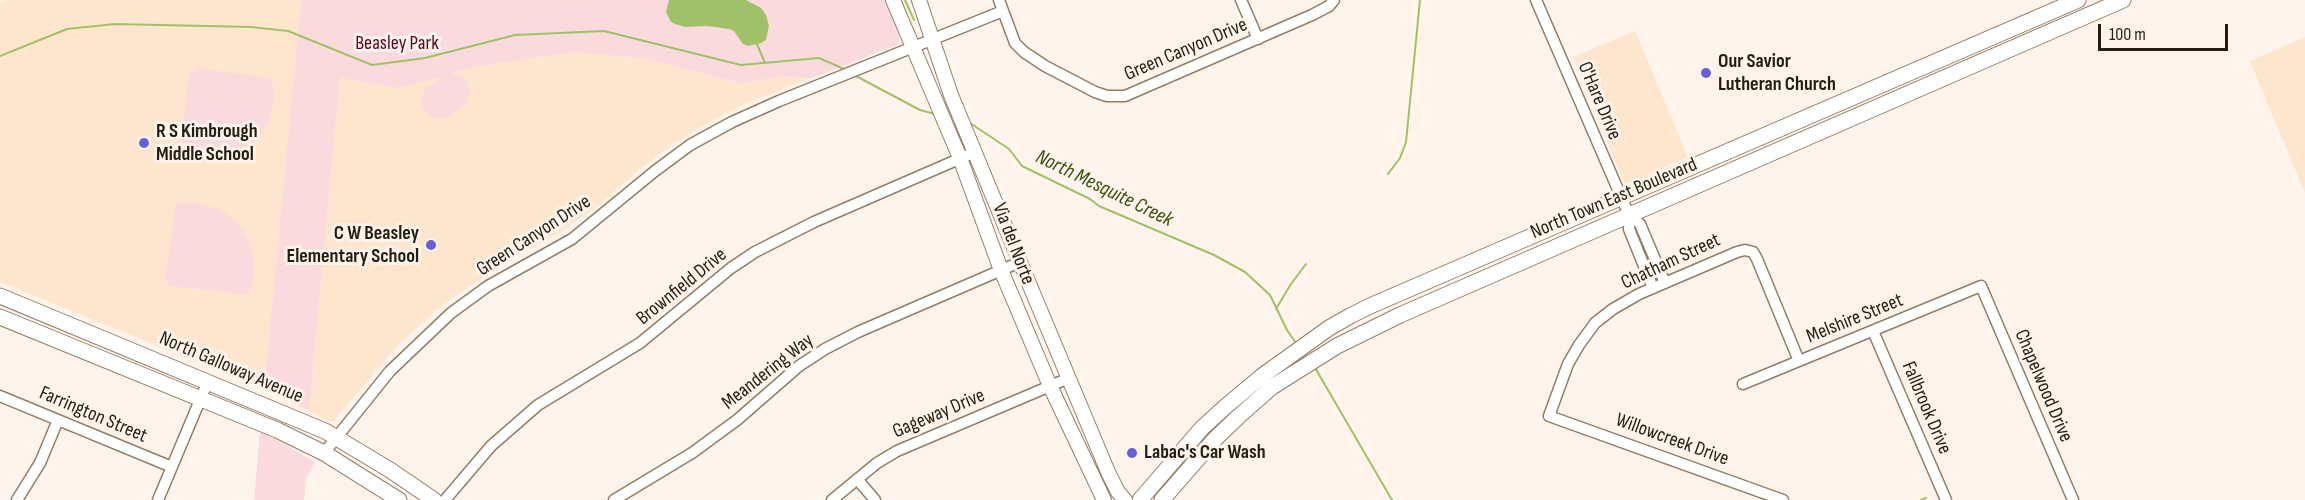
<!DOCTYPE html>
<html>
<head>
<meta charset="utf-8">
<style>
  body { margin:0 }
  #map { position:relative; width:2305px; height:500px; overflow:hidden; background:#fef4eb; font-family:"Sofia Sans Condensed",sans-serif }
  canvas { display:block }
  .scale { position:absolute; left:2098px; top:24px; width:130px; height:27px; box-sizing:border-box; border:3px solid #251d14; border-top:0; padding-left:8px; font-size:18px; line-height:21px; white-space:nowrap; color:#251d14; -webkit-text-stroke:4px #fef4eb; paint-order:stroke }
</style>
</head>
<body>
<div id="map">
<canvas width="2305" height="500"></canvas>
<div class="scale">100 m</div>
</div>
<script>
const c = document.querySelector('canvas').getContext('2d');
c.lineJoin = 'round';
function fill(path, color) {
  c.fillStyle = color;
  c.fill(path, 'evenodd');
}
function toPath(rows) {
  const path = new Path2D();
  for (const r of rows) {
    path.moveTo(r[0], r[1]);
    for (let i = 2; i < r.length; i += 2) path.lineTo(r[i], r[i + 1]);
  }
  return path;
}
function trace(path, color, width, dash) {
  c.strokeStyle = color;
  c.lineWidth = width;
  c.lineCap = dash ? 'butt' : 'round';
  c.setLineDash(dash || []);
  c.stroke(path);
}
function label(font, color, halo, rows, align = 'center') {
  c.font = font + ' "Sofia Sans Condensed",sans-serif';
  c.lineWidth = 6;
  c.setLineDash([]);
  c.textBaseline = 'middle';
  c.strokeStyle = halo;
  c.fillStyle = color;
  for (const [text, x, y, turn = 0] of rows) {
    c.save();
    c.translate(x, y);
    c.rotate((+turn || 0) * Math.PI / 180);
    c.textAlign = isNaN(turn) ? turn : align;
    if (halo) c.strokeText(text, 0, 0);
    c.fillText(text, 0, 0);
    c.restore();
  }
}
const built = toPath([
  [7,0,301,0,264,389,0,282,0,3],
  [1635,31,1688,157,1625,185,1573,57],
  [2305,37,2305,193,2250,61],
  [575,52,647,59,742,84,781,76,812,78,749,102,709,122,672,145,635,173,598,206,558,234,516,256,477,281,438,309,399,344,332,423,309,411,340,78,399,88,473,67]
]);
const green = toPath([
  [301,0,886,0,899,33,899,44,812,78,781,76,742,84,647,59,575,52,473,67,452,73,463,78,467,82,470,93,466,104,444,118,432,117,423,108,421,101,425,89,444,76,399,88,340,78,309,411,264,389],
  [197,68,272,78,274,99,270,120,258,138,241,151,221,158,200,158,180,152,189,74],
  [196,203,216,208,234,219,246,235,253,255,254,275,248,295,171,286,165,280,176,204],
  [260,431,315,462,306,479,304,500,254,500]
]);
const water = toPath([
  [669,0,746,0,761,8,766,15,769,26,766,40,761,43,748,46,743,44,734,31,729,29,707,26,685,27,675,24,671,22,666,12]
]);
const stream = toPath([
  [905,0,914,20],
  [757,44,765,63],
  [0,56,67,29,115,24,251,27,288,31,372,65,425,58,515,35,604,31,741,65,819,58,844,69],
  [854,75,920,110,935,114],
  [967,121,1009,149,1022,166,1090,199,1099,206,1214,255,1245,272,1270,295,1287,330,1296,343],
  [1388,174,1400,158,1406,142,1420,0],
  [1276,309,1291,284,1306,264],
  [1314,366,1392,500],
  [1921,500,1926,498]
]);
const minor = toPath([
  [999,0,1015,43,1024,52,1045,66,1095,92,1107,96,1125,96,1312,15,1329,6,1334,0],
  [1241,0,1258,39],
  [1536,0,1629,215,1629,229,1653,288],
  [1629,215,1640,224,1665,283],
  [1873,331,1946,500],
  [1743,384,1981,286,2073,500],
  [0,396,172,467],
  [324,453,390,371,451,313,488,286,572,239,655,171,690,145,732,122,779,101,1003,11],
  [857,479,875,500],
  [17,500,40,463,58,420],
  [158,500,208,381],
  [445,500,491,446,538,405,640,343,731,268,755,252,814,222,975,152],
  [614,500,692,453,737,420,799,366,825,349,858,332,1020,262],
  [832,500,877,463,897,451,1069,378],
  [1783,500,1549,416,1568,364,1579,345,1595,323,1613,309,1639,294,1737,252,1745,250,1753,252,1757,259,1799,361]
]);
const tertiary = toPath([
  [893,0,960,158,1001,270,1050,386,1104,500],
  [919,0,951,95,1020,262,1108,472,1118,492,1125,500]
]);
const secondary = toPath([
  [0,296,325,431,390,470,434,500],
  [0,317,277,430,324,453,399,500],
  [1140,500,1202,428,1225,407,1262,376,1329,328,1350,316,1370,306,2078,0],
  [1162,500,1215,439,1238,417,1272,387,1337,346,1400,315,2123,0]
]);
const markers = [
  [1706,73,6,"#675fd8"],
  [144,143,6,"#675fd8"],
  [431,245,6,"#675fd8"],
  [1132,453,6,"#675fd8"]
];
const parkNames = [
  ["Beasley Park",397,44]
];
const streetNames = [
  ["Green Canyon Drive",1186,50,-23],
  ["O'Hare Drive",1599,101,67],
  ["North Town East Boulevard",1614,199,-23],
  ["Green Canyon Drive",534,236,-33],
  ["Via del Norte",1013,244,69],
  ["Chatham Street",1671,262,-25],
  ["Brownfield Drive",682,287,-39],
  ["Melshire Street",1855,319,-22],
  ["North Galloway Avenue",231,368,23],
  ["Meandering Way",768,372,-38],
  ["Chapelwood Drive",2043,386,67],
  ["Fallbrook Drive",1926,408,67],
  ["Gageway Drive",939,414,-23],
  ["Farrington Street",93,415,23],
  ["Willowcreek Drive",1672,440,20]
];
const poiNames = [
  ["Our Savior",1718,62],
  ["Lutheran Church",1718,85],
  ["R S Kimbrough",156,132],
  ["Middle School",156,155],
  ["C W Beasley",419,234,"right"],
  ["Elementary School",419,257,"right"],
  ["Labac's Car Wash",1144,453]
];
const waterNames = [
  ["North Mesquite Creek",1104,189,26]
];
fill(built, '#fde6cd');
fill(green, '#fbdade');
fill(water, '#9fc168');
trace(stream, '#9fc168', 2);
trace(minor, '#937d67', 13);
trace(tertiary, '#937d67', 16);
trace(secondary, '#937d67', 17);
trace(minor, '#fff', 10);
trace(tertiary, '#fff', 14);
trace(secondary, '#fff', 15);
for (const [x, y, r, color] of markers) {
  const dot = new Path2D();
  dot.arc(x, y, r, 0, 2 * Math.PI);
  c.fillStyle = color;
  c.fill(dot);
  trace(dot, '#fef4eb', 2);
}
label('20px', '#5e0122', '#fef4eb', parkNames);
label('20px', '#251d14', '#fef4eb', streetNames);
label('bold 20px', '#251d14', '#fef4eb', poiNames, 'left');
label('italic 21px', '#3d5212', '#fef4eb', waterNames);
</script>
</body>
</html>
